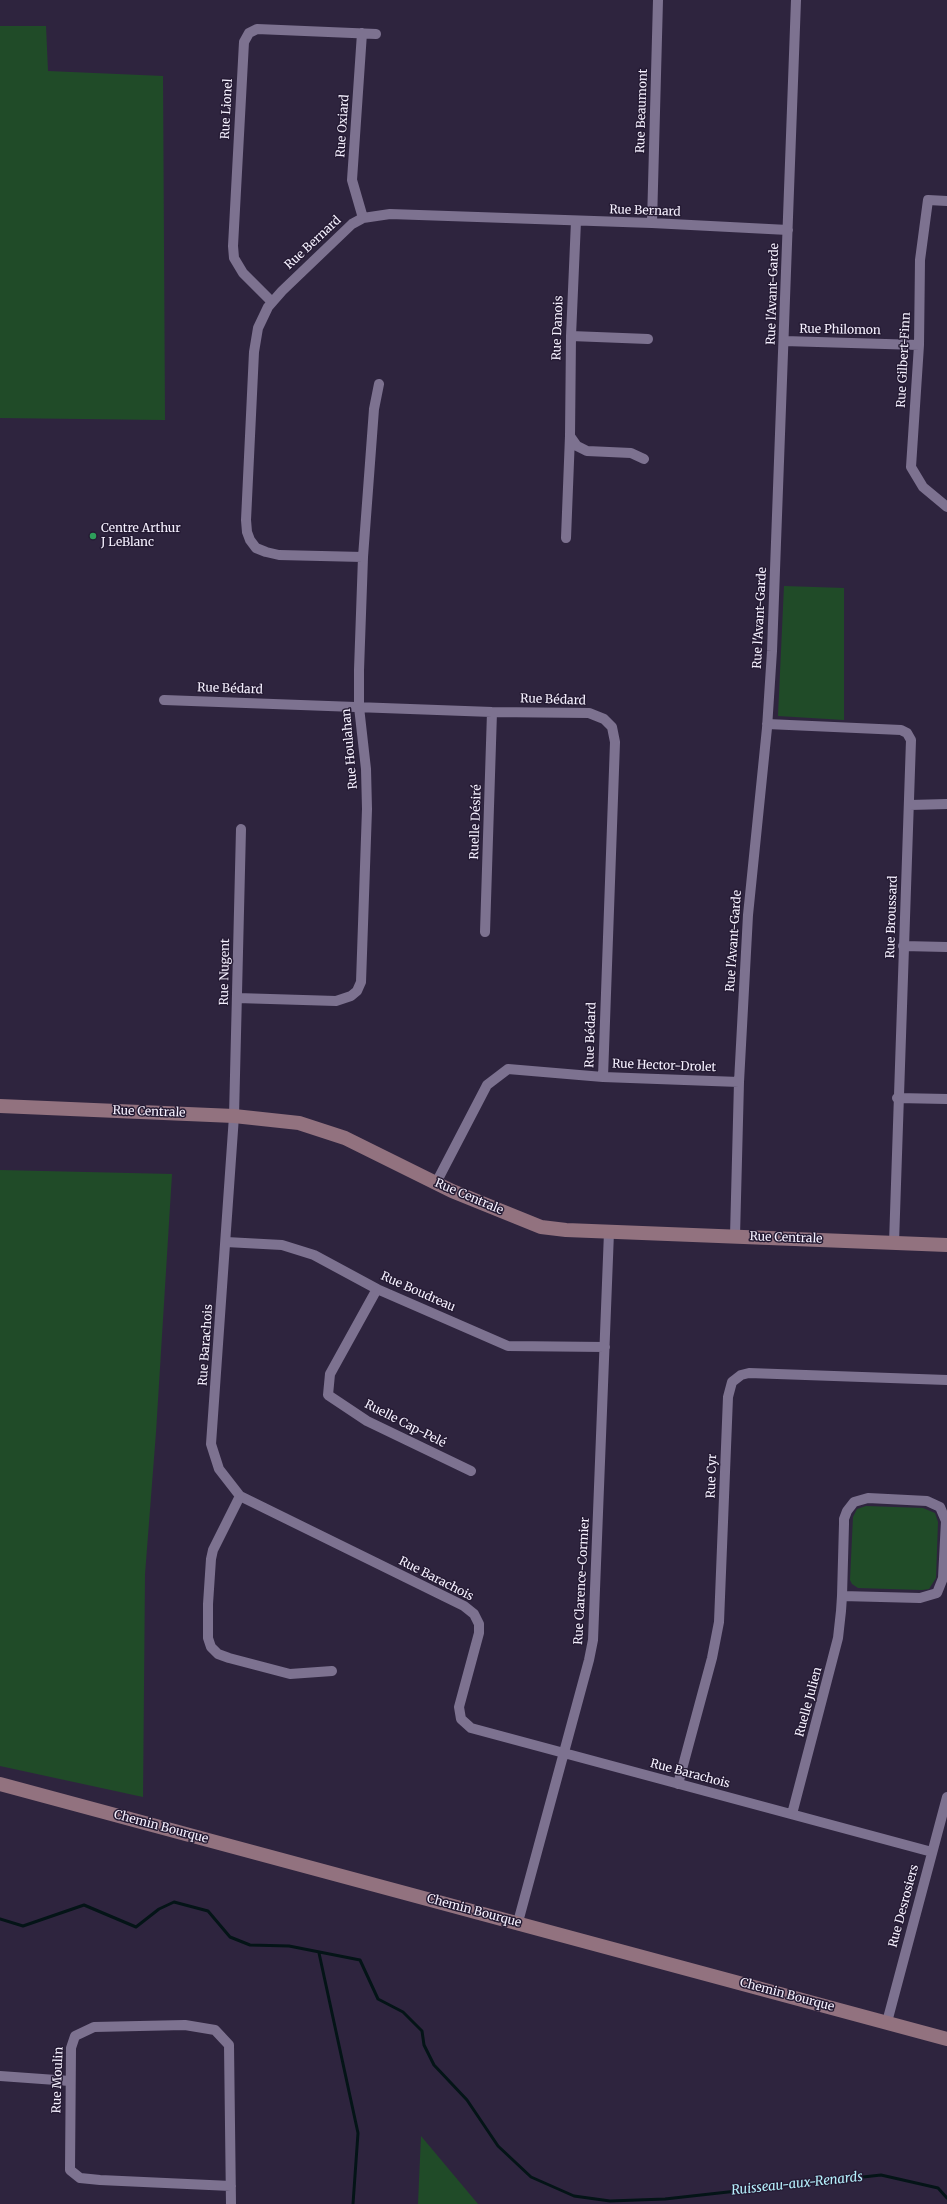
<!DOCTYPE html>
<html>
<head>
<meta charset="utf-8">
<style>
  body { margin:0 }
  canvas { display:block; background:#2e243e }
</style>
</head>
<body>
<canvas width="947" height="2204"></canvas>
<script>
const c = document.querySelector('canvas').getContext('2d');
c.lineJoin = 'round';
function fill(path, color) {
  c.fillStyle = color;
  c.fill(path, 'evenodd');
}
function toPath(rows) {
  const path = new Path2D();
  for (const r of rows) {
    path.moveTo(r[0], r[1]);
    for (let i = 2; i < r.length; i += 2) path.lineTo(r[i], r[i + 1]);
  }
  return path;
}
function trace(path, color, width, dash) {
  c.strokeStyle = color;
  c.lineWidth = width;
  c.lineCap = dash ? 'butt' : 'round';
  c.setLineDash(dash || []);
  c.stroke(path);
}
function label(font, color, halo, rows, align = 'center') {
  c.font = font + ' Merriweather,serif';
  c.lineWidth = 3;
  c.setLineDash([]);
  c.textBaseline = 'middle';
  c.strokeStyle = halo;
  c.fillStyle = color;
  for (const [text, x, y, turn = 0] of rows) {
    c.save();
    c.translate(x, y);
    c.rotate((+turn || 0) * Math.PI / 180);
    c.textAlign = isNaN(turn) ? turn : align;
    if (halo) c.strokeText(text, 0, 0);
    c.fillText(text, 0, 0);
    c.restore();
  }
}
const green = toPath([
  [0,26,46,26,48,71,163,76,165,420,0,418],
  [784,586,844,588,844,720,778,716],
  [0,1170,172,1174,156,1432,145,1574,143,1797,0,1766],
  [866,1506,923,1508,935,1513,938,1522,936,1578,929,1589,922,1590,858,1588,852,1584,850,1580,853,1517,857,1509],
  [421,2136,478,2204,418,2204]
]);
const stream = toPath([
  [0,1919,23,1926,84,1905,136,1927,159,1909,174,1902,208,1911,230,1937,250,1945,289,1946,360,1960,378,1999,403,2012,422,2031,424,2045,434,2065,467,2100,498,2146,531,2177,574,2196,610,2201,665,2199,881,2175,938,2188,947,2198],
  [319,1953,358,2133,353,2204]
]);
const street = toPath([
  [362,33,352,180,363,218],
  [947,201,928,200,920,260,919,345,911,467,923,487,947,507],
  [576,221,571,336,570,436,577,446,587,451,631,453,644,459],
  [652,223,658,0],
  [272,302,243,273,234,258,233,246,244,42,249,33,257,29,376,34],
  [571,336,648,339],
  [784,341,919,345],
  [566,538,570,436],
  [363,557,279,555,266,552,256,548,250,540,247,532,246,520,254,352,258,328,268,307,282,291,352,224,363,218,390,214,652,223,788,230],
  [164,700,492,712,589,713,604,719,612,727,615,742,603,1077],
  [767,724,901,730,907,733,911,740,894,1243],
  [910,805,947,804],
  [241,829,234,1116,211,1444,219,1469,240,1496,464,1606,474,1614,479,1624,479,1633,459,1707,461,1719,471,1728,932,1852],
  [485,932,492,712],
  [903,946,947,947],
  [237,998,336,1001,351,996,357,991,361,982,367,809,366,769,359,707,359,670,363,557,374,409,379,384],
  [897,1098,947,1099],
  [436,1183,487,1085,508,1069,603,1077,739,1082],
  [735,1236,739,1082,748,915,767,728,772,651,796,0],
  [226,1242,282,1245,314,1255,377,1289,508,1346,605,1347],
  [377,1289,330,1374,328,1395,367,1421,471,1471],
  [240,1496,213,1550,211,1559,208,1604,208,1638,211,1647,218,1654,229,1658,290,1674,332,1671],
  [678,1784,712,1658,719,1622,728,1397,732,1382,741,1375,749,1373,947,1380],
  [792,1814,838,1638,841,1611,842,1596,844,1524,844,1519,847,1511,854,1502,868,1498,927,1501,940,1507,946,1521,943,1578,937,1593,920,1598,842,1596],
  [518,1922,589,1660,593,1640,609,1232],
  [887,2022,947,1797],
  [0,2076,70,2081],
  [231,2186,100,2180,80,2178,70,2170,71,2048,75,2036,94,2027,185,2025,215,2030,229,2045,231,2204]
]);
const secondary = toPath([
  [0,1106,234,1116,299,1123,345,1138,452,1191,541,1227,566,1230,947,1245],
  [0,1784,947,2039]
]);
const markers = [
  [93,536,4,"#2e9e5b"]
];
const streetNames = [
  ["Rue Lionel",227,109,-87],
  ["Rue Beaumont",642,111,-88],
  ["Rue Oxiard",343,126,-86],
  ["Rue Bernard",645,211,2],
  ["Rue Bernard",313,243,-43],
  ["Rue l'Avant-Garde",773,294,-88],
  ["Rue Danois",558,328,-88],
  ["Rue Philomon",840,330,1],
  ["Rue Gilbert-Finn",904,360,-87],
  ["Rue l'Avant-Garde",760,618,-87],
  ["Rue Bédard",230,689,2],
  ["Rue Bédard",553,700,2],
  ["Rue Houlahan",350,749,-95],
  ["Ruelle Désiré",476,822,-88],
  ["Rue Broussard",892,917,-88],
  ["Rue l'Avant-Garde",734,941,-86],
  ["Rue Nugent",225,972,-89],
  ["Rue Bédard",591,1035,-88],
  ["Rue Hector-Drolet",664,1066,2],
  ["Rue Centrale",149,1112,2],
  ["Rue Centrale",469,1197,23],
  ["Rue Centrale",786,1238,2],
  ["Rue Boudreau",418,1292,24],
  ["Rue Barachois",206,1345,-86],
  ["Ruelle Cap-Pelé",405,1424,27],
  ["Rue Cyr",712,1476,-88],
  ["Rue Barachois",436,1579,27],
  ["Rue Clarence-Cormier",582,1581,-87],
  ["Ruelle Julien",809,1702,-75],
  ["Rue Barachois",690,1774,15],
  ["Chemin Bourque",161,1827,15],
  ["Rue Desrosiers",904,1906,-75],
  ["Chemin Bourque",474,1911,15],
  ["Chemin Bourque",787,1995,15],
  ["Rue Moulin",58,2080,-88]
];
const poiNames = [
  ["Centre Arthur",101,529],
  ["J LeBlanc",101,543]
];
const waterNames = [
  ["Ruisseau-aux-Renards",797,2184,-6]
];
fill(green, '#204b28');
trace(stream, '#041417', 3);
trace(street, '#7d7290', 10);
trace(secondary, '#92727f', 14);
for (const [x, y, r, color] of markers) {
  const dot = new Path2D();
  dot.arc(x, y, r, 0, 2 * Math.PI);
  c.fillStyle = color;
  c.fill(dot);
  trace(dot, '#251b34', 1.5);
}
label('12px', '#f6f1ff', '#251b34', streetNames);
label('12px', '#f6f1ff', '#251b34', poiNames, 'left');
label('italic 13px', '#b5f0fc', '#251b34', waterNames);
</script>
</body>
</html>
